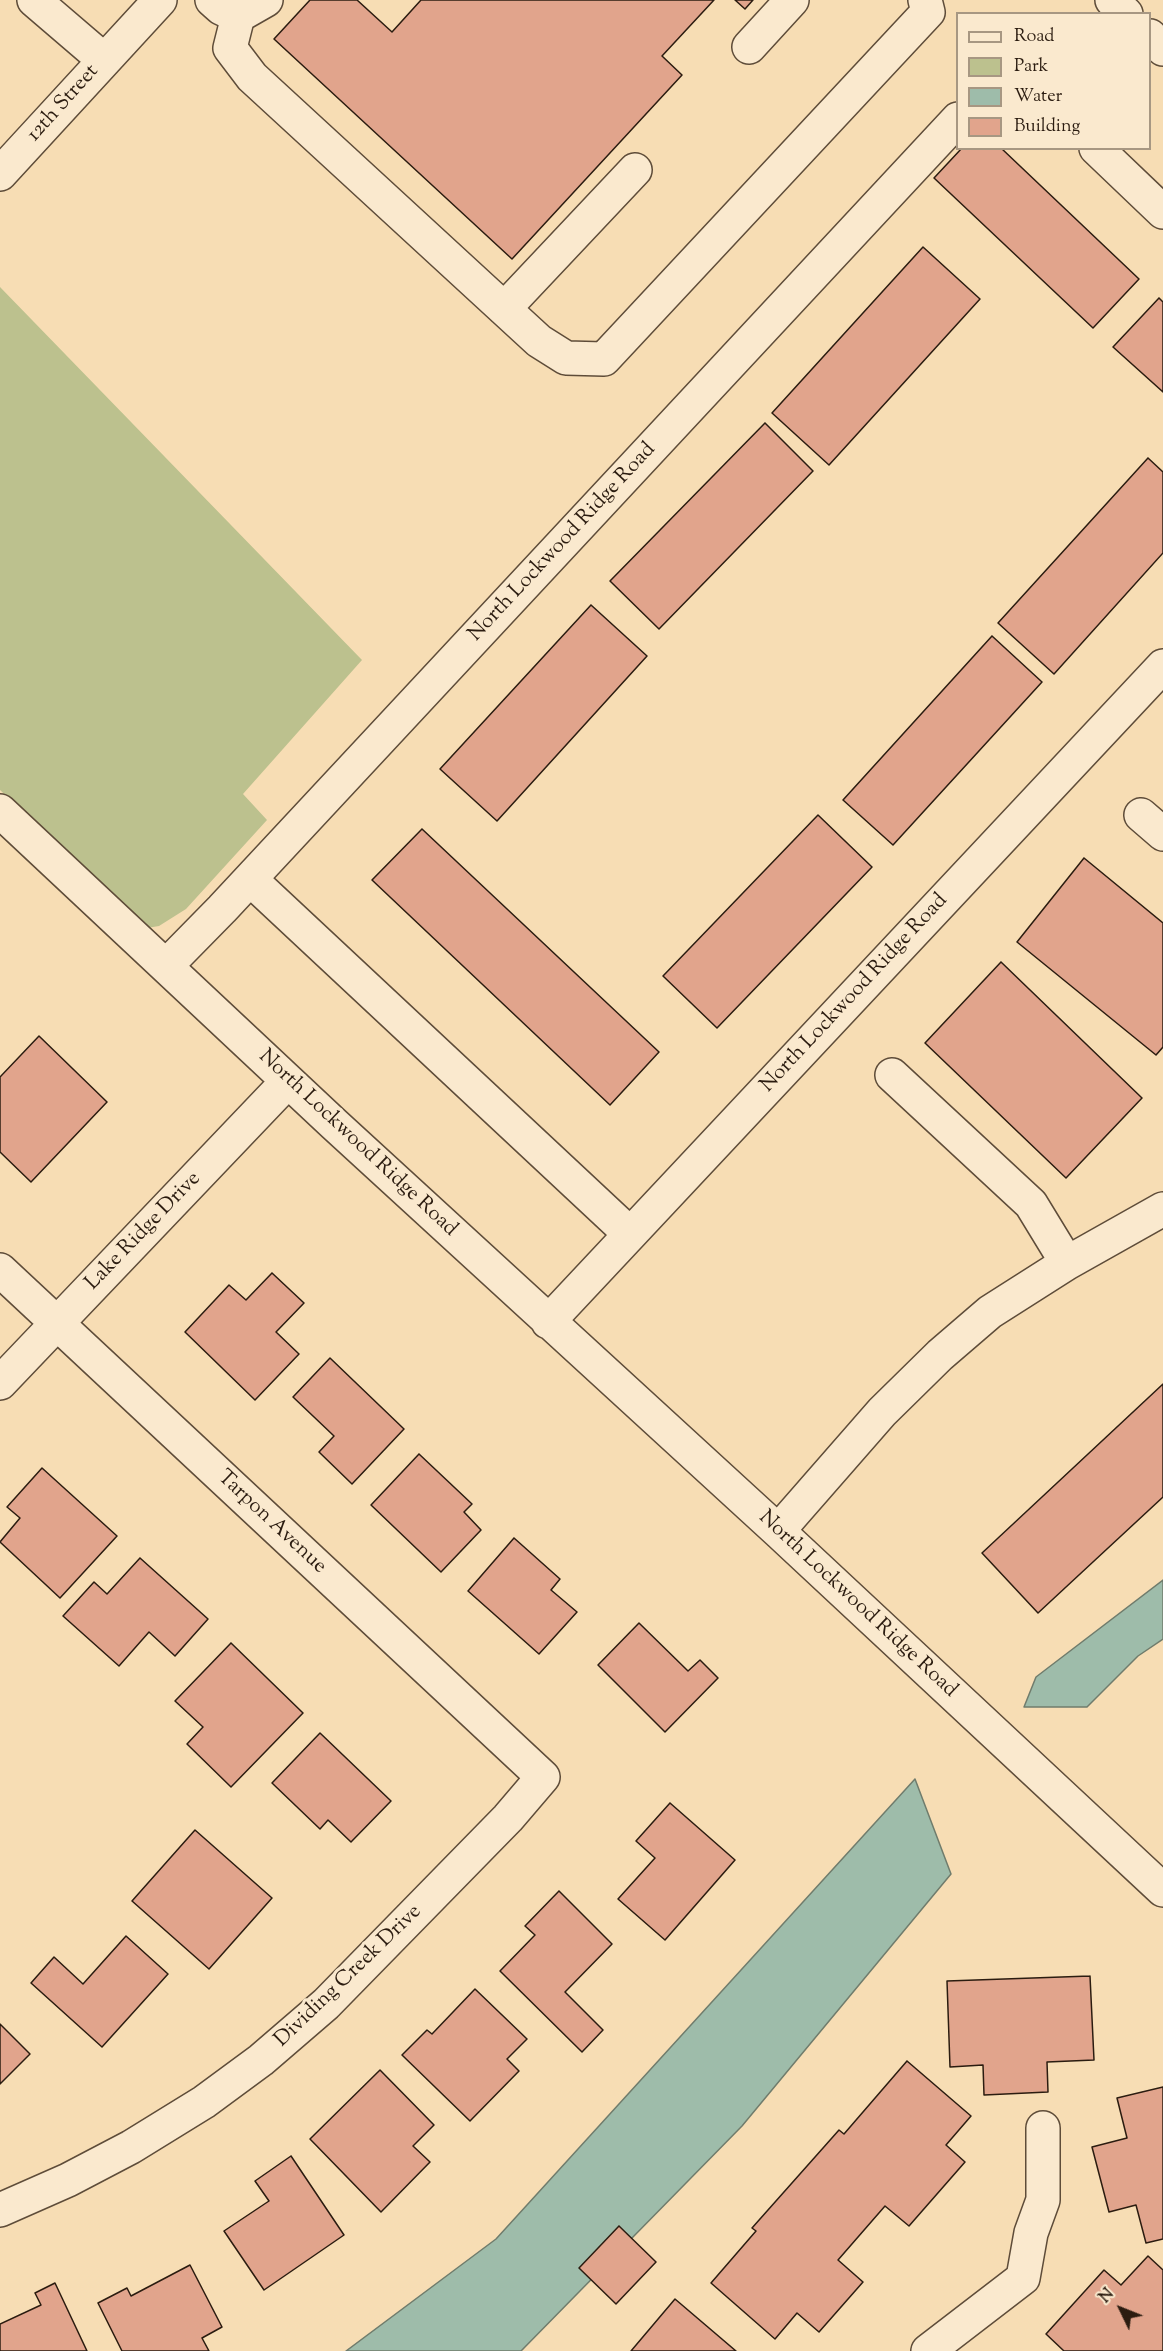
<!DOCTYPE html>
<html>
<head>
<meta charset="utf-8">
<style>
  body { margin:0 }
  #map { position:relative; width:1163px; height:2351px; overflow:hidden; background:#f7ddb4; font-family:"Sorts Mill Goudy",serif }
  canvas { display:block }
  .legend { position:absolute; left:956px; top:12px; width:195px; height:138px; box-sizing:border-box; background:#fae9ce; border:2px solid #a79782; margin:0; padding:8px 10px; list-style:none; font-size:18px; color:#2b1c10 }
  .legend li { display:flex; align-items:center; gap:12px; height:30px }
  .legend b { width:30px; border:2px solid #a79782 }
  .north { position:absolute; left:1091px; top:2279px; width:60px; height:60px; -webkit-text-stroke:4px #fae9ce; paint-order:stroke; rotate:313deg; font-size:16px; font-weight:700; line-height:24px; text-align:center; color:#2b1c10 }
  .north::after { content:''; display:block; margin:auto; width:21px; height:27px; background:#2b1c10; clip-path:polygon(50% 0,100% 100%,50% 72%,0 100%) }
</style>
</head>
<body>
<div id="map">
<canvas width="1163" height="2351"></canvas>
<ul class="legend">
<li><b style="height:8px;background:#fae9ce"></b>Road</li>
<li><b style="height:16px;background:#bcc18e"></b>Park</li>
<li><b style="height:16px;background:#9ebcaa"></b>Water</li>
<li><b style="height:16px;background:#e1a48c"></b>Building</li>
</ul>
<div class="north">N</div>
</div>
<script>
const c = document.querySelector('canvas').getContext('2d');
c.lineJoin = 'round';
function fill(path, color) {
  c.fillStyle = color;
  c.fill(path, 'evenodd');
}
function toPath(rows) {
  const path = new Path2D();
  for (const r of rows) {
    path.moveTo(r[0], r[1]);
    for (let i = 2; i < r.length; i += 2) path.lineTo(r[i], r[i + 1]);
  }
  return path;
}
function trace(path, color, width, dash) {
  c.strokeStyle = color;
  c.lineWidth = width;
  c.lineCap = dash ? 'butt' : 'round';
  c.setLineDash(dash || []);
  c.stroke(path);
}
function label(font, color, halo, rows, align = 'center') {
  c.font = font + ' "Sorts Mill Goudy",serif';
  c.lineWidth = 6;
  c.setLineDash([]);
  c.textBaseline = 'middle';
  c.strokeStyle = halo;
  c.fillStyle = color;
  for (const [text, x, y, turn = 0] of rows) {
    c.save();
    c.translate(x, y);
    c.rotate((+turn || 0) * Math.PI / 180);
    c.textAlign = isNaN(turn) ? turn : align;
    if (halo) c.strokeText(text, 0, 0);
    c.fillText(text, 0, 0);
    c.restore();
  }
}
const green = toPath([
  [0,287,362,660,243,794,267,820,186,909,159,926,147,928,123,909,0,790]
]);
const water = toPath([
  [1163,1580,1163,1639,1138,1656,1087,1707,1024,1707,1036,1677,1163,1580],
  [915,1779,951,1874,742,2126,521,2351,346,2351,496,2239,915,1779]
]);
const building = toPath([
  [310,0,357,0,392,32,421,0,714,0,662,56,682,75,512,259,274,39,310,0],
  [735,0,753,0,745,9,735,0],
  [962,148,1001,148,1139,279,1093,328,934,178,962,148],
  [923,247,980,299,829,465,772,413,923,247],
  [1159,298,1163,302,1163,392,1113,347,1159,298],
  [765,423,813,471,659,629,610,581,765,423],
  [1148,458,1163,472,1163,553,1054,674,998,623,1148,458],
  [591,605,647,656,497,821,440,769,591,605],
  [992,636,1042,682,893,845,843,800,992,636],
  [818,815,872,867,717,1028,663,976,818,815],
  [422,829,659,1052,610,1105,372,880,422,829],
  [1084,858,1163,923,1163,1047,1156,1055,1017,942,1084,858],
  [1001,962,1142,1098,1066,1178,925,1043,1001,962],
  [39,1036,107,1102,31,1182,0,1152,0,1077,39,1036],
  [272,1273,304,1303,276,1332,299,1354,255,1400,185,1332,229,1285,246,1300,272,1273],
  [330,1358,404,1429,352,1484,319,1452,334,1436,293,1397,330,1358],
  [1163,1384,1163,1497,1038,1613,982,1553,1163,1384],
  [419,1454,472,1504,464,1512,481,1530,441,1572,371,1505,419,1454],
  [42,1468,117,1536,60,1598,0,1542,20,1518,7,1507,42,1468],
  [514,1538,560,1579,551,1590,577,1612,539,1654,468,1591,514,1538],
  [140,1558,208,1619,175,1656,149,1632,119,1666,63,1616,94,1582,107,1594,140,1558],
  [639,1623,688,1671,700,1660,718,1678,665,1732,598,1665,639,1623],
  [231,1643,303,1713,231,1787,187,1744,203,1727,175,1701,231,1643],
  [320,1733,391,1801,351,1842,328,1820,320,1829,272,1783,320,1733],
  [670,1803,735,1860,665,1940,618,1899,655,1858,636,1841,670,1803],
  [195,1830,272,1898,209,1969,132,1901,195,1830],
  [559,1891,612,1944,565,1992,603,2030,582,2052,500,1971,535,1935,525,1926,559,1891],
  [126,1936,168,1974,102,2047,31,1983,54,1957,83,1984,126,1936],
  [1090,1976,1094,2060,1047,2062,1048,2092,984,2095,983,2065,950,2067,947,1981,1090,1976],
  [475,1989,527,2039,507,2059,519,2071,470,2121,402,2055,427,2030,432,2034,475,1989],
  [0,2024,30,2054,0,2084,0,2024],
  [907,2061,971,2116,946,2145,965,2162,909,2226,885,2206,838,2260,863,2282,819,2332,797,2313,775,2339,711,2283,756,2231,752,2228,839,2130,844,2134,907,2061],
  [380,2070,434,2125,413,2146,430,2162,381,2212,310,2139,380,2070],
  [1163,2087,1163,2239,1146,2243,1136,2205,1109,2212,1092,2147,1127,2138,1117,2098,1163,2087],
  [291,2156,344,2235,264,2290,224,2231,269,2201,255,2181,291,2156],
  [619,2226,656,2262,616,2304,579,2268,619,2226],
  [1148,2256,1163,2270,1163,2351,1064,2351,1046,2334,1104,2270,1121,2285,1148,2256],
  [190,2265,222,2327,202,2338,209,2351,122,2351,98,2303,127,2288,131,2296,190,2265],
  [55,2283,87,2351,0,2351,0,2324,41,2305,35,2293,55,2283],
  [675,2299,736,2351,631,2351,675,2299]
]);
const minor = toPath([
  [34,0,104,60],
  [212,0,221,8,238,16],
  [266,0,238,16,230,48,252,77,539,341,566,358,604,359,928,12,925,0],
  [1112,0,1126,14],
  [1150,36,1163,49],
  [749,47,792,0],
  [1096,148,1163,212],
  [0,174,160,0],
  [504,309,635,170],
  [0,811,334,1124,778,1531,1163,1890],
  [1141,815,1163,834],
  [250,879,630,1234],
  [167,965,222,909,958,119],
  [892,1075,1031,1204,1067,1263],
  [0,1270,543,1777,508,1818,326,2004,261,2060,204,2102,131,2147,68,2180,0,2210],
  [548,1322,1163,666],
  [0,1383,288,1081],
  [778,1531,882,1412,940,1355,990,1312,1067,1263,1163,1209],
  [928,2351,1023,2278,1031,2233,1043,2200,1043,2128]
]);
const streetNames = [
  ["12th Street",64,104,-48],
  ["North Lockwood Ridge Road",563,543,-47],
  ["North Lockwood Ridge Road",855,994,-47],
  ["North Lockwood Ridge Road",357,1144,43],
  ["Lake Ridge Drive",144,1232,-46],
  ["Tarpon Avenue",271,1523,43],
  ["North Lockwood Ridge Road",857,1605,43],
  ["Dividing Creek Drive",349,1977,-44]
];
fill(green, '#bcc18e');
fill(water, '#9ebcaa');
trace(water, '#707c6c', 1.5);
fill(building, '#e1a48c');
trace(building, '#2b1c10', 1.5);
trace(minor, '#5e4c39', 36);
trace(minor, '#fae9ce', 33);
label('21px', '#2b1c10', '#fae9ce', streetNames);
</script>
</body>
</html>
